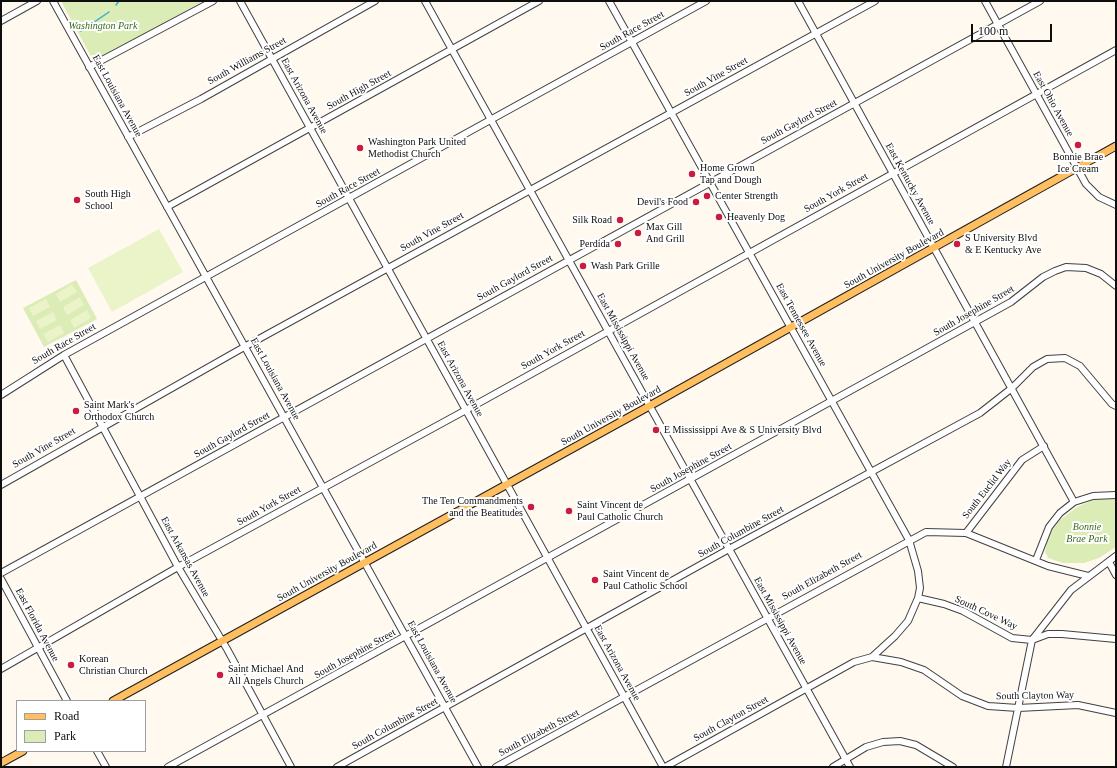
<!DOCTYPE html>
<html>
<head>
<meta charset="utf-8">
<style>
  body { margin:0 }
  #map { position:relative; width:1117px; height:768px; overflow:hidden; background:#fff9f0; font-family:"Times New Roman",serif }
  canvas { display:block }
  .frame { position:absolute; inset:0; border:2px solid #0e0e0e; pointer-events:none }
  .legend { position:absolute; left:16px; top:700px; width:130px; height:52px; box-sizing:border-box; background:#fff; border:1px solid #9f9f9f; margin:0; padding:5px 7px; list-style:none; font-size:12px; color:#0e0e0e }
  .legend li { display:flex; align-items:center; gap:8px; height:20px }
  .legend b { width:20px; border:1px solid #9f9f9f }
  .scale { position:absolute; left:971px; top:24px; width:81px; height:18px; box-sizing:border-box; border:2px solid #0e0e0e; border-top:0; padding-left:5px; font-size:12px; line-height:14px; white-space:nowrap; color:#0e0e0e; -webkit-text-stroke:3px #fff; paint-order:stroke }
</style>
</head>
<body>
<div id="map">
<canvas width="1117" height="768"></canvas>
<div class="frame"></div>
<ul class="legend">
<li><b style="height:5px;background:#ffbe60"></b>Road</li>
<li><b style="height:11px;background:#dbecb6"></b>Park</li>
</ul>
<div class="scale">100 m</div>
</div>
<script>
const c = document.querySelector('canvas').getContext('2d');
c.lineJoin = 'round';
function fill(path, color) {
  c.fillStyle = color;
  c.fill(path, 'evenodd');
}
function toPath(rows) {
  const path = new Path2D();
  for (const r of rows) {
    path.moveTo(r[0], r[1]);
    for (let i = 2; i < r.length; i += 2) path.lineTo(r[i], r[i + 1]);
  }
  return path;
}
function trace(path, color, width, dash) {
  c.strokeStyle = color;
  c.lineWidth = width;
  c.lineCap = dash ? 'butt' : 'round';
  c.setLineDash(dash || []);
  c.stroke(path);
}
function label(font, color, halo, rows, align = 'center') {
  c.font = font + ' "Times New Roman",serif';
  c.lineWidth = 4;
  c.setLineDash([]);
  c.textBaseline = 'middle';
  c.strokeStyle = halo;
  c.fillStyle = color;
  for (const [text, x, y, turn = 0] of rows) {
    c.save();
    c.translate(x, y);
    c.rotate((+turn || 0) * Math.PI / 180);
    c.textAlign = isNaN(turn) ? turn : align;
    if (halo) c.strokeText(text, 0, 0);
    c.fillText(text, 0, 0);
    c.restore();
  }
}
const green = toPath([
  [61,1,203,1,94,62],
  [76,280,97,319,44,347,23,308],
  [1098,498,1116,498,1116,547,1099,558,1084,563,1063,563,1048,558,1045,552,1047,543,1052,530,1060,520,1077,507]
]);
const pitch = toPath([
  [159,229,183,272,112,312,88,268],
  [72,284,77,292,60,302,56,294],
  [80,297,84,305,67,315,63,307],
  [46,299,50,307,33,316,29,308],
  [87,310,91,318,74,328,70,320],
  [53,312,57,320,40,329,36,321],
  [60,325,64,333,48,342,43,334]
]);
const stream = toPath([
  [116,5,119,1],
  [81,31,109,12]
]);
const minor = toPath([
  [53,1,478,767],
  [240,1,663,767],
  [425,1,850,767],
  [609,1,909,540,918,571,920,588,918,598,908,621,895,636,872,657],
  [798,1,1074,502],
  [985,1,1086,184,1099,197,1116,205],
  [1,21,37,1],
  [89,67,213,1],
  [128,137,201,99,375,1],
  [167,207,539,1],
  [64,355,178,567,227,649,291,767],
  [1,395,64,355,706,1],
  [1,485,246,346,875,1],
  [966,533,1022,460,1044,446],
  [1036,560,1049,527,1060,513,1074,502,1093,496,1116,495],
  [1109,562,1116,575],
  [1,573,1040,1],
  [1,579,67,701],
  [918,598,944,604,963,611,1012,638,1032,640,1048,634,1062,634,1116,639],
  [1,669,178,567,466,410,1116,50],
  [97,751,106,767],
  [168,767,1011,302,1043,277,1055,271,1066,267,1086,268,1101,274,1116,286],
  [337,767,729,549,980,413,1012,388,1033,367,1047,359,1065,358,1080,366,1112,404,1116,406],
  [496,767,926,532,966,533,1048,566,1088,576],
  [665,767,854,662,872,657,901,662,924,670,962,696,988,706,1018,708,1078,705,1116,713],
  [833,767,866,747,883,742,900,741,916,745,953,767],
  [1006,767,1032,640,1071,590,1116,556]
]);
const major = toPath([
  [113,701,644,409,1116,146],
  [1,763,23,751]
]);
const markers = [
  [1078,145,4,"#c81d41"],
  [360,148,4,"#c81d41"],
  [692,174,4,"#c81d41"],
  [707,196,4,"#c81d41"],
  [77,200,4,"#c81d41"],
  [696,202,4,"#c81d41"],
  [719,217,4,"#c81d41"],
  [620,220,4,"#c81d41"],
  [638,233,4,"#c81d41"],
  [618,244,4,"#c81d41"],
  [957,244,4,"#c81d41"],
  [583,266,4,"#c81d41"],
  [76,411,4,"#c81d41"],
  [656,430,4,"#c81d41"],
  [531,507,4,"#c81d41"],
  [569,511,4,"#c81d41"],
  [595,580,4,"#c81d41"],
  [71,665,4,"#c81d41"],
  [220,675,4,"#c81d41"]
];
const parkNames = [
  ["Washington Park",103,26],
  ["Bonnie",1087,527],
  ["Brae Park",1087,539]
];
const streetNames = [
  ["South Race Street",632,31,-29],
  ["South Williams Street",247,61,-29],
  ["South Vine Street",716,77,-29],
  ["South High Street",359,90,-29],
  ["East Louisiana Avenue",117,96,61],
  ["East Arizona Avenue",304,96,61],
  ["East Ohio Avenue",1053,104,61],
  ["South Gaylord Street",799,122,-28],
  ["East Kentucky Avenue",910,184,61],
  ["South Race Street",348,188,-29],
  ["South York Street",836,193,-29],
  ["South Vine Street",432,232,-29],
  ["South University Boulevard",894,259,-29],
  ["South Gaylord Street",515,278,-29],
  ["South Josephine Street",974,311,-30],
  ["East Tennessee Avenue",801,325,61],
  ["East Mississippi Avenue",623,337,61],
  ["South Race Street",64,344,-30],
  ["South York Street",553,350,-29],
  ["East Louisiana Avenue",275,379,61],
  ["East Arizona Avenue",460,379,61],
  ["South University Boulevard",611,416,-29],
  ["South Gaylord Street",232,435,-29],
  ["South Vine Street",44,448,-30],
  ["South Josephine Street",691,468,-29],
  ["South Euclid Way",987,489,-52],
  ["South York Street",269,506,-29],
  ["South Columbine Street",741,532,-29],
  ["East Arkansas Avenue",185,557,61],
  ["South University Boulevard",327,572,-29],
  ["South Elizabeth Street",822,576,-29],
  ["South Cove Way",986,613,25],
  ["East Mississippi Avenue",780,621,61],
  ["East Florida Avenue",37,625,62],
  ["South Josephine Street",355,654,-29],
  ["East Louisiana Avenue",432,662,61],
  ["East Arizona Avenue",617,663,61],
  ["South Clayton Way",1035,696,-1],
  ["South Clayton Street",731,719,-29],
  ["South Columbine Street",395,724,-29],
  ["South Elizabeth Street",539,733,-28]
];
const poiNames = [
  ["Washington Park United",368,142],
  ["Methodist Church",368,154],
  ["Bonnie Brae",1078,157,"center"],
  ["Ice Cream",1078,169,"center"],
  ["Home Grown",700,168],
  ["Tap and Dough",700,180],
  ["South High",85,194],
  ["School",85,206],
  ["Center Strength",715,196],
  ["Devil's Food",688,202,"right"],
  ["Heavenly Dog",727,217],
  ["Silk Road",612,220,"right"],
  ["Max Gill",646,227],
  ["And Grill",646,239],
  ["S University Blvd",965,238],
  ["& E Kentucky Ave",965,250],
  ["Perdida",610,244,"right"],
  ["Wash Park Grille",591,266],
  ["Saint Mark's",84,405],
  ["Orthodox Church",84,417],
  ["E Mississippi Ave & S University Blvd",664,430],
  ["The Ten Commandments",523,501,"right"],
  ["and the Beatitudes",523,513,"right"],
  ["Saint Vincent de",577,505],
  ["Paul Catholic Church",577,517],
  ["Saint Vincent de",603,574],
  ["Paul Catholic School",603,586],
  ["Korean",79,659],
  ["Christian Church",79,671],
  ["Saint Michael And",228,669],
  ["All Angels Church",228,681]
];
fill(green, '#dbecb6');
fill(pitch, '#ebf3c9');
trace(stream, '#33afd6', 1.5);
trace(minor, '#414141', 8);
trace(major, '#1f1f1f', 9);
trace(minor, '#fff', 6);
trace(major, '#ffbe60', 7);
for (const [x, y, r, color] of markers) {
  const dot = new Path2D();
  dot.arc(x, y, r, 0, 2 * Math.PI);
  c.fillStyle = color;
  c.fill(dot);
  trace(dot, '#fff', 1.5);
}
label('italic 10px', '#386b1a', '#fff', parkNames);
label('10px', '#0e0e0e', '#fff', streetNames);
label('10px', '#0e0e0e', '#fff', poiNames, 'left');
</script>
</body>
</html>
